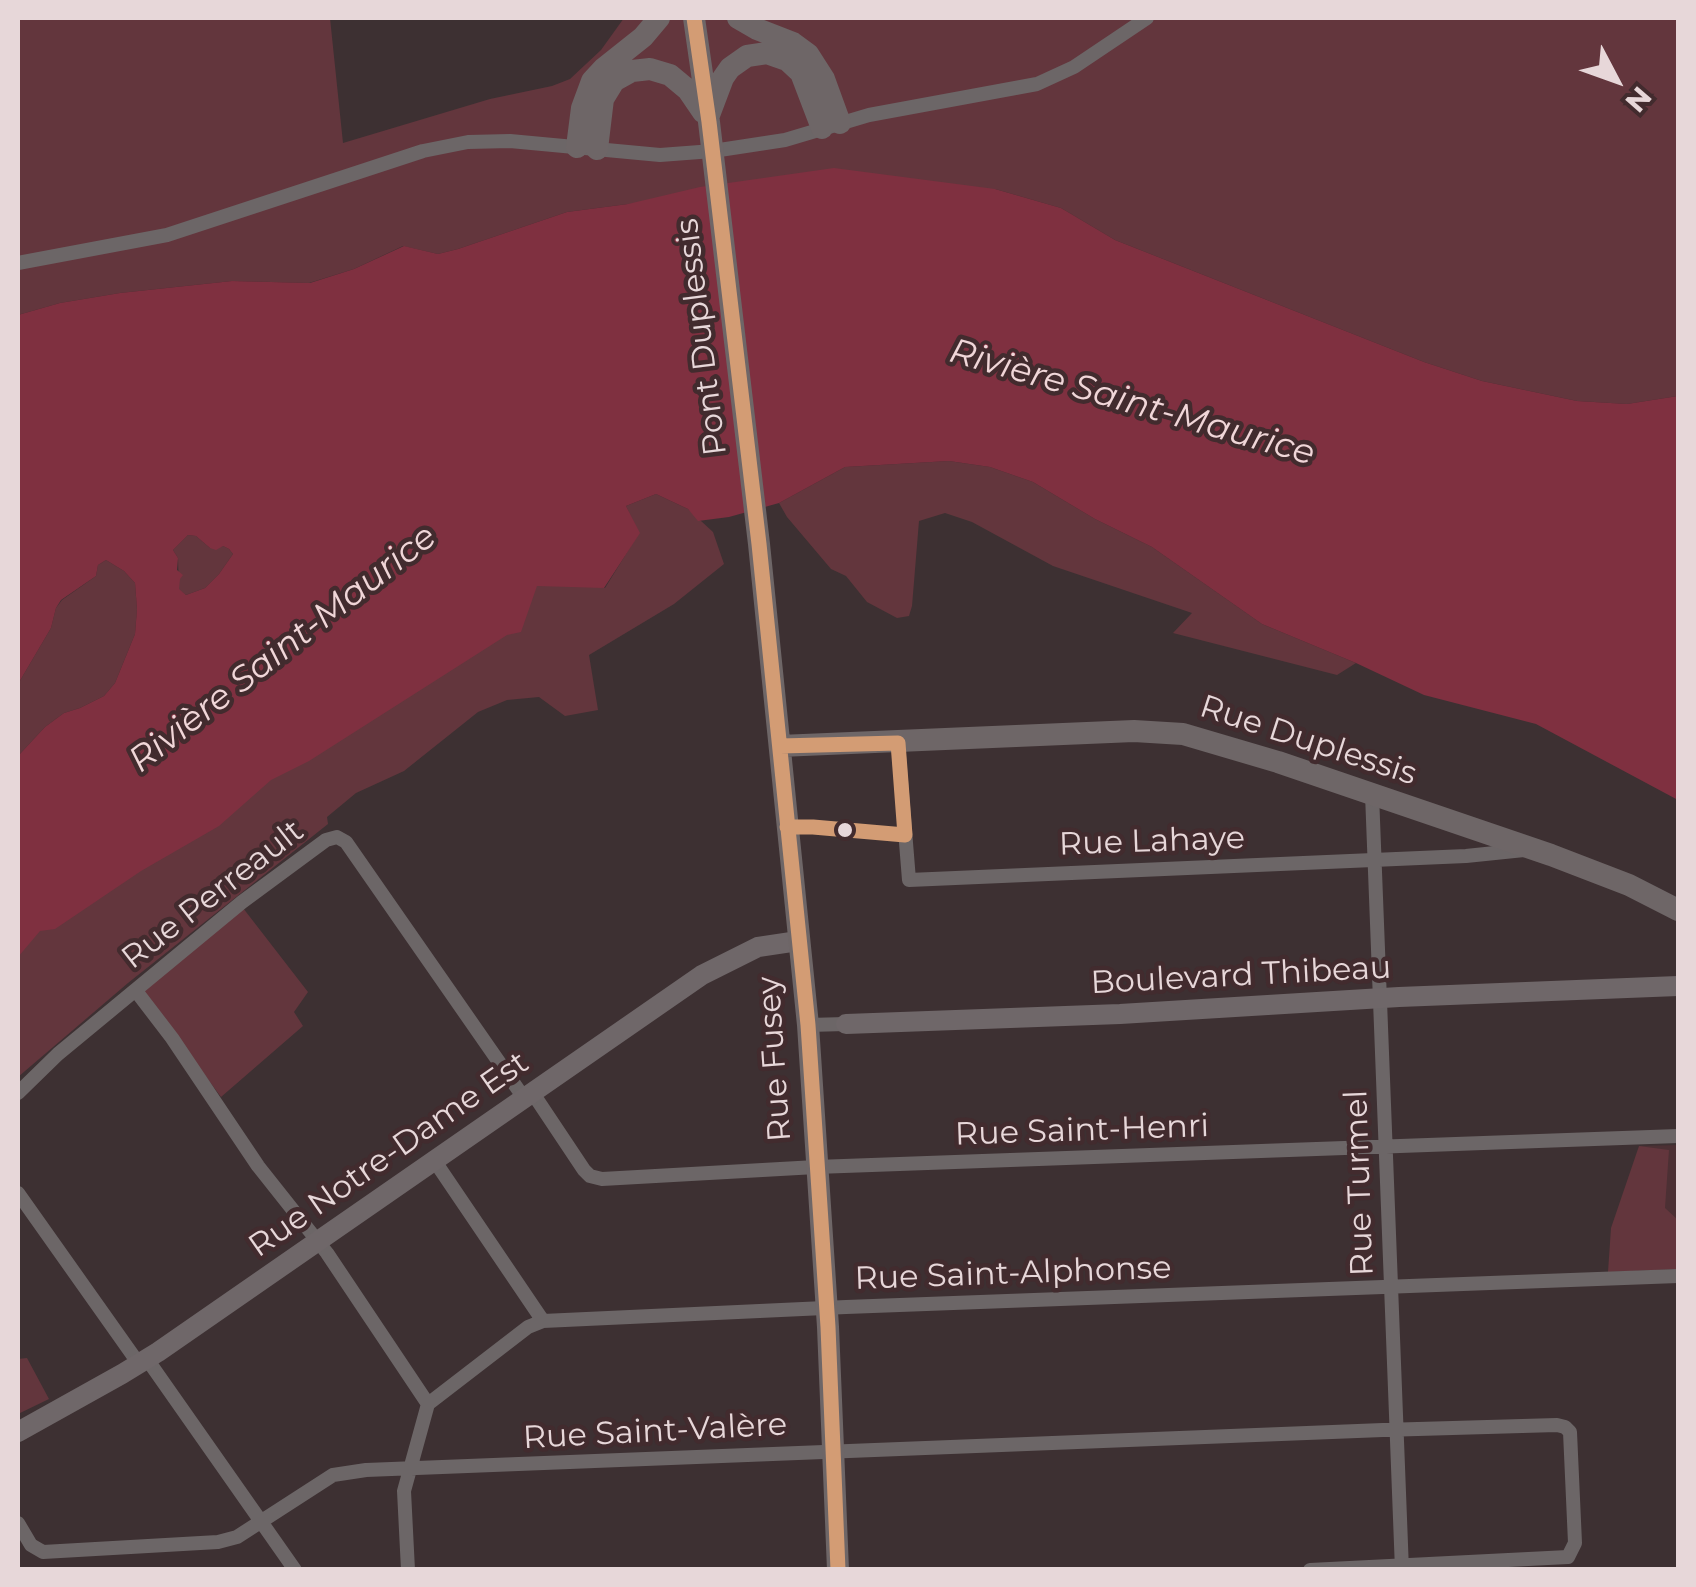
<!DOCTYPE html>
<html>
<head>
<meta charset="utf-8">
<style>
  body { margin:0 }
  #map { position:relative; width:1696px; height:1587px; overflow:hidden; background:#3d3032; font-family:Montserrat,sans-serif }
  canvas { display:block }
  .frame { position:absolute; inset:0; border:20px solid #e7d7d9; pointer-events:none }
  .north { position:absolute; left:1566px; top:30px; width:100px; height:100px; -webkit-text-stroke:8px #422b2e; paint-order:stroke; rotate:131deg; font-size:28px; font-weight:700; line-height:40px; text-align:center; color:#e7d7d9 }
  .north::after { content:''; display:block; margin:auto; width:35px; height:45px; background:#e7d7d9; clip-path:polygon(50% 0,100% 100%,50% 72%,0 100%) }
</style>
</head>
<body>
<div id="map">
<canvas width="1696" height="1587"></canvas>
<div class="frame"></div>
<div class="north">N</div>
</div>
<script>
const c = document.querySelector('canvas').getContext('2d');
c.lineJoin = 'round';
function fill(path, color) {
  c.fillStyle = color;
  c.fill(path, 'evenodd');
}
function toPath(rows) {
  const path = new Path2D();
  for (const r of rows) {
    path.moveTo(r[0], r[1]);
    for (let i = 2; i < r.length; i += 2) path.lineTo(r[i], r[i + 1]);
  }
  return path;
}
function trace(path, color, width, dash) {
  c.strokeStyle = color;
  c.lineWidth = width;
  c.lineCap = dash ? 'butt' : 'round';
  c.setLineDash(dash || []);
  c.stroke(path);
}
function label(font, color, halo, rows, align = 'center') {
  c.font = font + ' Montserrat,sans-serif';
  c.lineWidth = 9;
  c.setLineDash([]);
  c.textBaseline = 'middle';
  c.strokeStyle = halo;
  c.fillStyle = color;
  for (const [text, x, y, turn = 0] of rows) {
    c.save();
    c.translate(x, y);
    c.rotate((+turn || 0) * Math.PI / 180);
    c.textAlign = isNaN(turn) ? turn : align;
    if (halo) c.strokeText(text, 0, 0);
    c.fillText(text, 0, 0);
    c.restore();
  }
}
const built = toPath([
  [1678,1145,1678,1269,1636,1271,1639,1146]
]);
const green = toPath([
  [18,18,330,18,343,143,490,99,552,86,570,79,601,50,624,18,1678,18,1678,396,1627,404,1577,401,1482,381,1424,362,1115,240,1061,208,995,189,628,204,567,212,458,249,438,254,403,246,354,269,309,283,232,281,120,293,60,303,18,315],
  [949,461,990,467,1033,482,1095,519,1152,547,1262,624,1356,663,1337,675,1173,633,1192,613,1053,566,972,522,945,513,919,521,912,606,909,616,897,618,867,602,846,576,831,569,787,517,779,503,845,467],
  [656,494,688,509,713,532,724,564,674,604,589,655,598,710,565,716,539,697,507,700,478,712,404,771,356,793,327,817,328,824,128,983,18,1077,18,949,34,927,540,570,605,588,639,533,626,506],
  [188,535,196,536,210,548,223,546,229,549,233,554,219,574,205,588,186,595,179,590,178,558,173,550],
  [106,560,124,571,135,583,137,609,135,634,115,683,104,696,80,708,64,713,45,727,18,756,18,684,51,628,56,608,62,600,96,576,98,565],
  [243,908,308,992,294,1012,303,1026,221,1097,139,986],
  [1639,1146,1669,1150,1665,1208,1678,1220,1678,1269,1608,1272,1611,1228],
  [27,1358,49,1399,18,1414,18,1359]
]);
const water = toPath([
  [834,168,995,189,1061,208,1115,240,1424,362,1482,381,1577,401,1627,404,1678,396,1678,800,1536,724,1424,695,1356,663,1262,624,1152,547,1095,519,1033,482,990,467,949,461,845,467,779,503,729,517,698,521,688,509,656,494,626,506,640,533,604,588,537,586,521,632,507,635,309,761,271,780,219,826,141,871,55,929,40,931,18,957,18,756,45,727,64,713,80,708,104,696,115,683,135,634,137,609,135,583,124,571,106,560,98,565,96,576,61,600,56,608,51,628,18,684,18,315,60,303,120,293,232,281,310,283,354,269,404,246,438,254,458,249,567,212,628,204,700,187],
  [188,535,196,536,210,548,216,550,223,546,229,549,233,554,219,574,205,588,186,595,179,589,180,579,183,575,177,570,178,558,173,550]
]);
const street = toPath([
  [18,263,167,235,423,151,468,142,510,141,660,155,713,151,785,140,869,115,1037,84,1074,67,1147,18],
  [898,743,909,880,1466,856,1524,850],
  [1372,794,1402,1570],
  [136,991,172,1038,258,1166,327,1253,428,1404,404,1491,408,1570],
  [808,1025,846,1024],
  [532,1092,584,1170,590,1176,602,1179,816,1167,1678,1136],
  [18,1093,58,1054,242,902,326,840,337,837,346,842,524,1098],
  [434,1160,543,1321,846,1307,1678,1276],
  [18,1193,139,1364],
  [147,1359,295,1570],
  [428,1404,528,1327,543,1321],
  [18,1523,31,1545,43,1552,218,1542,237,1537,333,1475,366,1470,1383,1430,1557,1425,1565,1427,1570,1432,1575,1543,1568,1557,1310,1570]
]);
const secondary = toPath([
  [846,1024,1120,1014,1399,997,1678,986],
  [18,1432,122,1374,158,1352,702,975,758,947,798,941]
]);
const primary = toPath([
  [694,18,709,122,759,544,808,1025,828,1327,838,1570],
  [738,18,757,29,793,43,808,54,824,79,840,123],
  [709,115,723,78,730,68,747,56,767,53,787,60,801,73,822,128],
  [577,147,582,108,592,81,604,68,643,37,659,18],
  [597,149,603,99,614,81,632,71,650,69,670,75,688,90,703,112],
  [780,746,1134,731,1183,734,1278,762,1551,855,1629,885,1678,910]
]);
const bus1 = toPath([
  [694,18,709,122,759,544,808,1025,828,1327,838,1570],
  [780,746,898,743,905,835,813,827,787,827]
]);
const markers = [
  [845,830,9,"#e7d7d9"]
];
const streetNames = [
  ["Pont Duplessis",702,337,-97],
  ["Rue Duplessis",1308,741,18],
  ["Rue Lahaye",1152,842,-2],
  ["Rue Perreault",213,895,-38],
  ["Boulevard Thibeau",1241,976,-3],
  ["Rue Fusey",775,1059,-94],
  ["Rue Saint-Henri",1082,1131,-2],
  ["Rue Notre-Dame Est",389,1155,-35],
  ["Rue Turmel",1360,1183,-92],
  ["Rue Saint-Alphonse",1013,1274,-2],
  ["Rue Saint-Valère",655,1432,-3]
];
const waterNames = [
  ["Rivière Saint-Maurice",1132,403,16],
  ["Rivière Saint-Maurice",283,649,-38]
];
fill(built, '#4c3034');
fill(green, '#63363d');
fill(water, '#7f3040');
trace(street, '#6c6667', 14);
trace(secondary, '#6f6769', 20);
trace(primary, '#6e6667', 22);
trace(bus1, '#d39c74', 15);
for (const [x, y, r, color] of markers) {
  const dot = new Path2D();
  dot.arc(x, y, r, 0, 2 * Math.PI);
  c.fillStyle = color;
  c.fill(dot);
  trace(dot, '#422b2e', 4);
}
label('32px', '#e7d7d9', '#422b2e', streetNames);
label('italic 35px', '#f0d6d8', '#422b2e', waterNames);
</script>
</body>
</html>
